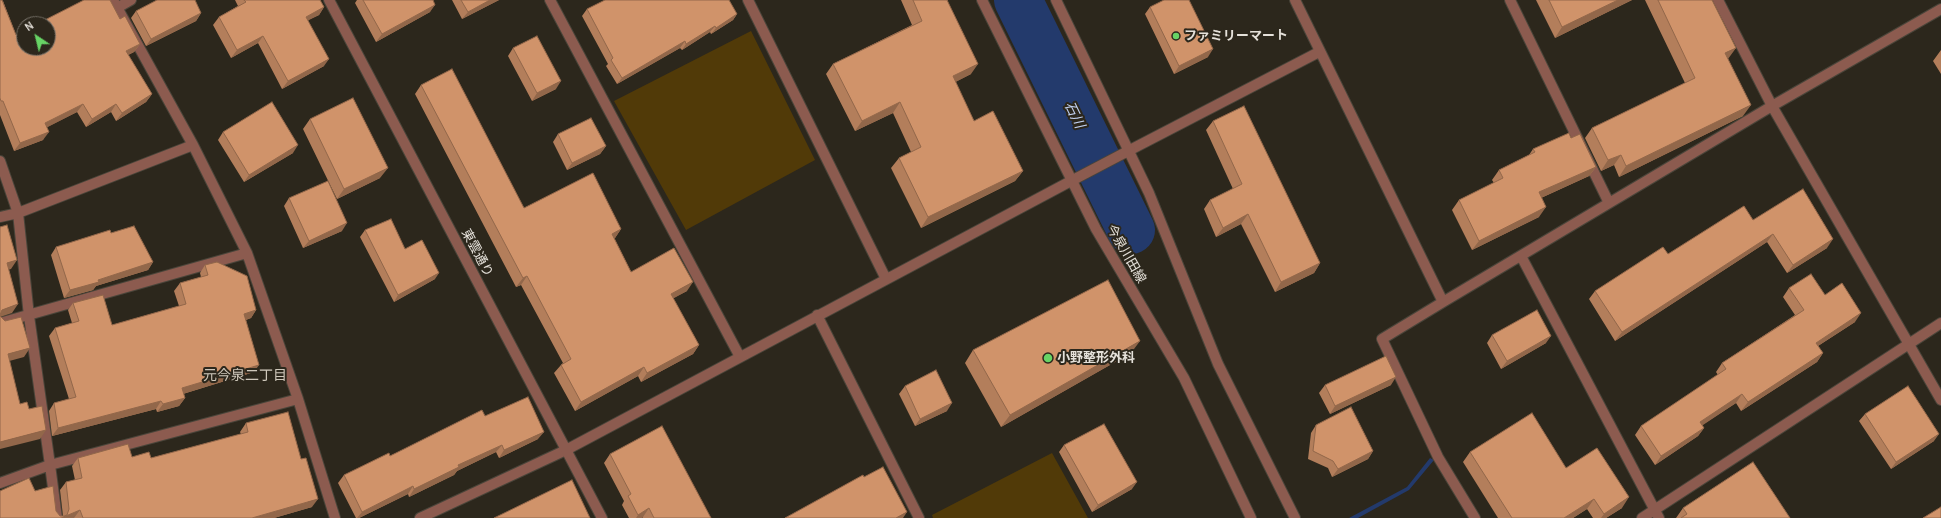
<!DOCTYPE html>
<html>
<head>
<meta charset="utf-8">
<style>
  body { margin:0 }
  #map { position:relative; width:1941px; height:518px; overflow:hidden; background:#2c271c; font-family:Karla,sans-serif }
  canvas { display:block }
  .north { position:absolute; left:16px; top:16px; width:40px; height:40px; box-sizing:border-box; background:#2c271c; border:1px solid #767168; border-radius:50%; rotate:325deg; font-size:11px; font-weight:700; line-height:16px; text-align:center; color:#e5e1da }
  .north::after { content:''; display:block; margin:auto; width:14px; height:18px; background:#67d465; clip-path:polygon(50% 0,100% 100%,50% 72%,0 100%) }
</style>
</head>
<body>
<div id="map">
<canvas width="1941" height="518"></canvas>
<div class="north">N</div>
</div>
<script>
const c = document.querySelector('canvas').getContext('2d');
c.lineJoin = 'round';
function fill(path, color) {
  c.fillStyle = color;
  c.fill(path, 'evenodd');
}
function toPath(rows) {
  const path = new Path2D();
  for (const r of rows) {
    path.moveTo(r[0], r[1]);
    for (let i = 2; i < r.length; i += 2) path.lineTo(r[i], r[i + 1]);
  }
  return path;
}
function trace(path, color, width, dash) {
  c.strokeStyle = color;
  c.lineWidth = width;
  c.lineCap = dash ? 'butt' : 'round';
  c.setLineDash(dash || []);
  c.stroke(path);
}
function label(font, color, halo, rows, align = 'center') {
  c.font = font + ' Karla,"Noto Sans JP",sans-serif';
  c.lineWidth = 4;
  c.setLineDash([]);
  c.textBaseline = 'middle';
  c.strokeStyle = halo;
  c.fillStyle = color;
  for (const [text, x, y, turn = 0] of rows) {
    c.save();
    c.translate(x, y);
    c.rotate((+turn || 0) * Math.PI / 180);
    c.textAlign = isNaN(turn) ? turn : align;
    if (halo) c.strokeText(text, 0, 0);
    c.fillText(text, 0, 0);
    c.restore();
  }
}
const green = toPath([
  [751,31,815,160,686,230,614,101],
  [1052,453,1088,518,933,518,932,515]
]);
const water = toPath([
  [1004,0,1033,0,1089,115,1067,127],
  [1430,458,1434,460,1409,490,1358,518,1349,518,1407,487]
]);
const river = toPath([
  [1018,0,1131,230]
]);
const minor = toPath([
  [550,0,740,357],
  [748,0,886,279],
  [1295,0,1443,302,1772,106,1941,9],
  [1510,0,1609,203],
  [1718,0,1772,106,1941,400],
  [117,8,131,0],
  [1130,150,1319,52],
  [0,161,18,213,29,316,50,465,298,399,247,253,193,145,113,0],
  [0,217,18,213,193,145],
  [1521,256,1659,518],
  [1443,302,1382,339,1438,457,1475,518],
  [817,315,919,518],
  [0,323,247,253],
  [298,399,335,518],
  [0,483,50,465,57,518],
  [420,518,566,450,1071,181],
  [1642,518,1941,323]
]);
const tertiary = toPath([
  [329,0,602,518],
  [982,0,1096,229,1184,378,1251,518],
  [1056,0,1149,193,1218,364,1295,518],
  [1071,181,1130,150]
]);
const wall = toPath([
  [0,0,3,1,16,35,120,19,140,44,134,52,128,55,152,94,146,102,116,121,111,112,86,127,77,112,47,127,43,140,14,151,0,115],
  [235,0,320,0,324,7,319,15,308,20,324,66,282,89,258,43,231,58,213,25,219,17,238,6],
  [357,0,433,0,430,12,376,42,355,3],
  [452,0,499,0,462,19],
  [901,0,948,0,947,1,971,74,955,82,974,121,1023,171,1015,181,921,228,891,168,899,158,911,152,893,113,855,131,826,74,833,64,912,25],
  [1536,0,1632,0,1555,38],
  [1645,0,1712,0,1743,116,1619,177,1614,165,1601,171,1585,138,1592,128,1685,83],
  [1150,7,1208,57,1174,74,1145,14],
  [587,9,737,14,733,20,711,34,710,32,682,50,680,48,617,84,606,66,608,64,582,16],
  [136,11,201,13,196,21,146,46,131,18],
  [513,48,556,89,532,101,508,56],
  [1941,50,1941,74,1933,61],
  [421,85,524,208,621,229,615,238,614,238,631,272,687,291,673,298,699,345,693,354,641,382,638,376,575,411,554,373,561,365,563,363,521,285,516,287,415,94],
  [310,119,380,178,337,199,303,129],
  [1213,121,1320,263,1314,273,1275,292,1241,224,1216,237,1204,209,1210,200,1233,189,1206,130],
  [223,132,293,153,244,182,218,140],
  [558,134,606,146,600,154,567,170,553,142],
  [1571,138,1596,167,1589,176,1541,198,1539,217,1472,250,1452,210,1459,200,1494,183,1492,180,1499,170,1529,155,1533,149],
  [289,198,342,231,303,248,284,206],
  [1753,220,1827,248,1787,273,1767,242,1615,341,1589,299,1595,291,1668,254],
  [365,230,405,249,435,279,394,302,360,237],
  [111,233,153,262,148,270,96,286,93,290,64,298,51,255,56,247],
  [205,265,256,310,251,318,246,320,254,372,183,394,185,398,179,406,157,412,156,409,52,436,49,411,54,403,69,399,49,336,55,328,72,323,68,310,73,303,112,325,179,306,174,291,180,283,201,277,200,273],
  [1789,288,1825,295,1855,322,1818,346,1823,353,1817,362,1741,411,1736,403,1702,425,1704,428,1698,436,1655,465,1635,435,1641,426,1718,375,1716,372,1722,363,1795,315,1783,297],
  [1492,335,1546,343,1501,369,1487,343],
  [973,350,1131,353,1001,427,965,363],
  [1325,385,1391,385,1330,414,1319,393],
  [905,386,947,411,915,426,899,394],
  [1865,414,1934,441,1891,469,1859,421],
  [485,416,538,439,499,458,496,452,457,471,454,475,409,497,408,494,359,518,356,518,338,483,344,475],
  [246,423,312,507,274,518,0,518,35,491,56,511,60,516,63,516,60,490,66,482,75,480,72,466,78,458,132,457,151,458,241,434,240,432],
  [1316,425,1373,451,1368,459,1332,477,1328,468,1308,459,1311,433],
  [1064,445,1132,489,1092,512,1059,452],
  [1470,452,1566,468,1622,508,1606,518,1593,518,1587,509,1573,518,1498,518,1463,462],
  [610,454,711,518,643,518,643,517,642,518,629,518,622,505,624,501,604,463],
  [1683,508,1790,518,1676,518]
]);
const shadedWall = toPath([
  [490,0,499,0,462,19,468,12],
  [1618,0,1632,0,1555,38,1562,27],
  [435,5,430,12,376,42,382,34],
  [324,7,319,15,301,24,306,17],
  [201,13,196,21,146,46,151,39],
  [737,14,733,20,711,34,716,28],
  [715,26,710,32,682,50,686,44],
  [263,36,258,43,231,58,237,50],
  [685,41,680,48,617,84,622,78],
  [140,44,134,52,120,59,126,51],
  [1736,48,1728,59,1718,64,1725,53],
  [1213,49,1208,57,1174,74,1179,66],
  [329,59,324,66,282,89,288,81],
  [978,64,971,74,946,87,953,76],
  [561,81,556,89,532,101,537,93],
  [152,94,146,102,116,121,122,113],
  [900,102,893,113,855,131,862,121],
  [83,104,77,112,40,131,45,123],
  [116,104,111,112,86,127,92,119],
  [1751,105,1743,116,1619,177,1626,166],
  [49,132,43,140,14,151,20,143],
  [298,145,293,153,244,182,249,175],
  [606,146,600,154,567,170,572,163],
  [1621,155,1614,165,1601,171,1608,160],
  [1596,167,1589,176,1532,202,1539,192],
  [388,168,380,178,337,199,344,189],
  [1023,171,1015,181,921,228,928,217],
  [1546,207,1539,217,1472,250,1479,241],
  [1248,214,1241,224,1216,237,1223,228],
  [347,223,342,231,303,248,309,241],
  [621,229,615,238,605,243,612,234],
  [1773,234,1767,242,1615,341,1622,332],
  [1833,239,1827,248,1787,273,1793,265],
  [17,260,11,269,1,272,7,263],
  [153,262,148,270,96,286,93,290,64,298,70,290,98,280],
  [1320,263,1314,273,1275,292,1281,282],
  [439,273,435,279,394,302,398,295],
  [527,276,521,285,516,287,523,278],
  [693,282,687,291,665,303,671,294],
  [18,304,12,313,0,317,0,312,2,310],
  [256,310,251,318,239,322,244,314],
  [1861,313,1855,322,1810,351,1816,343],
  [1551,336,1546,343,1501,369,1507,361],
  [1140,341,1131,353,1001,427,1010,415],
  [699,345,693,354,641,382,647,373],
  [30,348,24,357,2,363,8,354],
  [1823,353,1817,362,1741,411,1748,402],
  [259,365,254,372,176,396,182,388],
  [644,367,638,376,575,411,581,402],
  [1396,377,1391,385,1330,414,1335,406],
  [1742,394,1736,403,1694,431,1700,422],
  [185,398,179,406,157,412,163,404],
  [161,401,156,409,52,436,58,428],
  [952,403,947,411,915,426,920,419],
  [1704,428,1698,436,1655,465,1661,456],
  [46,430,40,439,0,449,0,442],
  [544,432,538,439,499,458,504,450],
  [1939,434,1934,441,1891,469,1896,462],
  [502,445,496,452,457,471,454,475,409,497,414,489,458,465],
  [1373,451,1368,459,1332,477,1338,469],
  [1137,482,1132,489,1092,512,1098,505],
  [413,486,408,494,359,518,357,518,362,512],
  [1629,497,1622,508,1606,518,1601,518,1604,514],
  [318,499,312,507,274,518,252,518],
  [1594,499,1587,509,1573,518,1564,518],
  [649,508,643,517,642,518,636,518,638,515],
  [80,510,74,518,61,518],
  [907,512,903,518,896,518]
]);
const building = toPath([
  [0,0,2,0,16,35,24,31,24,48,48,48,48,24,37,24,84,0,110,0,120,19,125,16,140,44,126,51,152,94,122,113,116,104,92,119,83,104,45,123,49,132,20,143,3,101,1,101,0,98,0,0],
  [157,0,195,0,201,13,151,39,136,11,157,0],
  [244,0,320,0,324,7,306,17,329,59,288,81,263,36,237,50,219,17,246,2,244,0],
  [363,0,433,0,435,5,382,34,363,0],
  [461,0,490,0,468,12,461,0],
  [605,0,729,0,737,14,716,28,715,26,686,44,685,41,622,78,611,60,613,58,587,9,605,0],
  [913,0,947,0,978,64,953,76,974,121,993,111,1023,171,928,217,899,158,921,147,900,102,862,121,833,64,922,21,913,0],
  [1164,0,1189,0,1213,49,1179,66,1150,7,1164,0],
  [1549,0,1618,0,1562,27,1549,0],
  [1658,0,1712,0,1736,48,1725,53,1751,105,1626,166,1621,155,1608,160,1592,128,1695,78,1658,0],
  [537,36,561,81,537,93,513,48,537,36],
  [452,69,524,208,593,173,621,229,612,234,631,272,674,248,693,282,671,294,699,345,647,373,644,367,581,402,561,365,571,359,527,276,523,278,421,85,452,69],
  [353,98,388,168,344,189,310,119,353,98],
  [272,102,298,145,249,175,223,132,272,102],
  [1244,106,1320,263,1281,282,1248,214,1223,228,1210,200,1242,184,1213,121,1244,106],
  [591,118,606,146,572,163,558,134,591,118],
  [1569,133,1571,138,1580,134,1596,167,1539,192,1546,207,1479,241,1459,200,1503,178,1499,170,1535,152,1533,149,1569,133],
  [328,181,347,223,309,241,289,198,328,181],
  [1803,189,1833,239,1793,265,1773,234,1622,332,1595,291,1663,247,1668,254,1744,206,1753,220,1803,189],
  [391,219,405,249,422,240,439,273,398,295,365,230,391,219],
  [7,225,17,260,7,263,18,304,2,310,0,315,0,227,7,225],
  [134,226,153,262,98,280,99,282,70,290,56,247,110,230,111,233,134,226],
  [217,262,247,276,256,310,244,314,259,365,182,388,185,398,163,404,161,401,58,428,54,403,76,397,55,328,79,321,73,303,103,295,112,325,186,304,180,283,208,275,205,265,217,262],
  [1811,274,1825,295,1842,283,1861,313,1816,343,1823,353,1748,402,1742,394,1700,422,1704,428,1661,456,1641,426,1726,369,1722,363,1804,310,1789,288,1811,274],
  [1108,280,1140,341,1010,415,973,350,1108,280],
  [1537,310,1551,336,1507,361,1492,335,1537,310],
  [0,316,5,321,21,317,30,348,8,354,20,404,27,402,29,409,42,406,46,430,0,442,0,316],
  [1386,356,1396,377,1335,406,1325,385,1386,356],
  [936,370,952,403,920,419,905,386,936,370],
  [1908,386,1939,434,1896,462,1865,414,1908,386],
  [528,397,544,432,504,450,502,445,458,465,459,467,414,489,413,486,362,512,344,475,389,453,390,456,482,410,485,416,528,397],
  [1351,407,1373,451,1338,469,1333,461,1313,451,1316,425,1351,407],
  [288,412,301,459,306,458,318,499,252,518,83,518,80,510,61,518,0,518,0,491,29,478,35,491,53,486,56,511,60,516,64,516,67,515,69,509,66,482,82,478,78,458,128,444,132,457,149,452,151,458,248,432,246,423,288,412],
  [1532,413,1566,468,1597,448,1629,497,1604,514,1594,499,1564,518,1512,518,1470,452,1532,413],
  [1104,424,1137,482,1098,505,1064,445,1104,424],
  [662,426,711,518,654,518,649,508,638,515,628,496,631,494,610,454,662,426],
  [1753,462,1790,518,1681,518,1687,514,1683,508,1753,462],
  [883,467,907,512,896,518,785,518,863,475,864,477,883,467],
  [572,480,590,518,494,518,572,480],
  [1941,507,1941,518,1923,518,1941,507]
]);
const markers = [
  [1176,36,4,"#67d465"],
  [1048,358,5,"#67d465"]
];
const poiNames = [
  ["ファミリーマート",1184,36],
  ["小野整形外科",1057,358]
];
const streetNames = [
  ["東雲通り",477,253,62],
  ["今泉川田線",1126,254,60]
];
const waterNames = [
  ["石川",1074,115,64]
];
const neighbourhoodNames = [
  ["元今泉二丁目",245,376]
];
fill(green, '#513a08');
fill(water, '#233a6c');
trace(river, '#233a6c', 48);
trace(minor, '#4a453a', 12);
trace(tertiary, '#4a453a', 12);
trace(minor, '#8c5b4f', 10);
trace(tertiary, '#8c5b4f', 10);
fill(wall, '#b37e5b');
fill(shadedWall, '#92674a');
fill(building, '#d0936a');
trace(building, '#92674a', 1);
for (const [x, y, r, color] of markers) {
  const dot = new Path2D();
  dot.arc(x, y, r, 0, 2 * Math.PI);
  c.fillStyle = color;
  c.fill(dot);
  trace(dot, '#2c271c', 1.5);
}
label('bold 13px', '#e5e1da', '#2c271c', poiNames, 'left');
label('13px', '#e5e1da', '#2c271c', streetNames);
label('italic 14px', '#c1d1f2', '#2c271c', waterNames);
label('14px', '#cfc8bb', '#2c271c', neighbourhoodNames);
</script>
</body>
</html>
